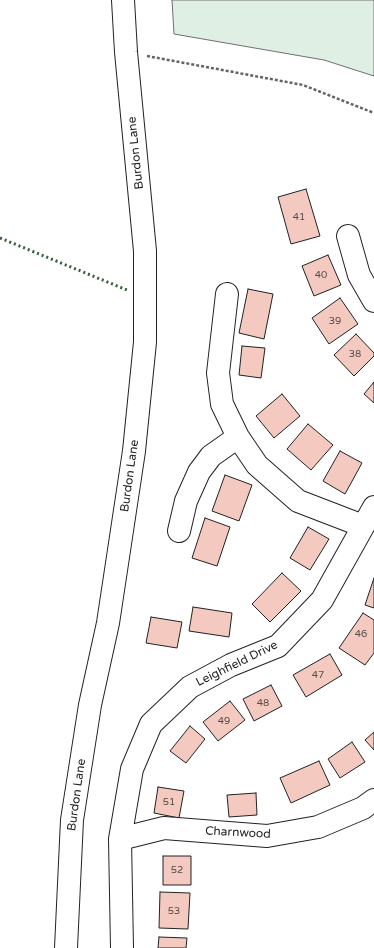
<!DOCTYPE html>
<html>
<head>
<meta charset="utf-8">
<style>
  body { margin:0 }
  canvas { display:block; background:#fff }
</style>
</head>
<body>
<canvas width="374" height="948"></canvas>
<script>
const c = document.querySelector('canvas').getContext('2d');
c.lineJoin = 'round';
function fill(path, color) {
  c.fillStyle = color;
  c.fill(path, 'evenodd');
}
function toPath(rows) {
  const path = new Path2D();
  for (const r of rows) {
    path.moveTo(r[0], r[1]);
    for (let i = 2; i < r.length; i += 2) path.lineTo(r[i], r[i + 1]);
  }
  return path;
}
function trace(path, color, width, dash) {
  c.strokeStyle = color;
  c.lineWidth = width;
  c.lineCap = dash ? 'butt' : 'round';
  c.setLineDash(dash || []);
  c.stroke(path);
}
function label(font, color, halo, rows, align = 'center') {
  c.font = font + ' "Varela Round",sans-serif';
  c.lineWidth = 3;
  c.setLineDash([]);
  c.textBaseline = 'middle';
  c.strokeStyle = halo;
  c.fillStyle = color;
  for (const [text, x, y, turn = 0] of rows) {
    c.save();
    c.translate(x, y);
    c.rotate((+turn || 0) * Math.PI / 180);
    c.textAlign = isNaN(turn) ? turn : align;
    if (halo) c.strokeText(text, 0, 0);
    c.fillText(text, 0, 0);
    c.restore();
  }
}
const green = toPath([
  [172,0,374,0,374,76,324,60,174,34,172,0]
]);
const building = toPath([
  [306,189,320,236,291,244,278,197,306,189],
  [328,255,341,285,314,296,302,266,328,255],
  [248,289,273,294,264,339,239,333,248,289],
  [340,298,358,324,329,344,312,318,340,298],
  [356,334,374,353,374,356,354,376,334,355,356,334],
  [242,346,265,348,261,378,239,375,242,346],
  [374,382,374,403,364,394,374,382],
  [282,394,300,416,274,438,256,416,282,394],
  [308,424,333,445,311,470,287,449,308,424],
  [340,451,362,463,345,494,323,481,340,451],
  [225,475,252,485,239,521,212,511,225,475],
  [205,518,230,527,217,566,192,558,205,518],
  [308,527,329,539,310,570,290,558,308,527],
  [282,573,301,591,270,622,252,604,282,573],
  [374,578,374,608,365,605,374,578],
  [193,607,232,613,229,637,189,631,193,607],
  [363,613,374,620,374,653,365,665,339,648,363,613],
  [151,617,182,622,177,648,146,643,151,617],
  [330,654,342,675,306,697,293,675,330,654],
  [271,685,282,706,254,721,243,699,271,685],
  [230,701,245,720,218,741,203,722,230,701],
  [190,726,205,739,186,763,170,751,190,726],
  [374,732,374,750,365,740,374,732],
  [352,742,365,762,340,778,328,759,352,742],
  [319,761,330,785,291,803,280,778,319,761],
  [158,787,184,791,179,818,154,813,158,787],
  [256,793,257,815,229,817,227,795,256,793],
  [163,856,191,856,191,885,163,885,163,856],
  [160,892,190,893,188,929,159,928,160,892],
  [159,937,187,938,186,948,158,948,159,937]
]);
const path = toPath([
  [147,56,303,85,374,113]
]);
const minor = toPath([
  [348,236,359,275,374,301],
  [227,294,218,373,222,404,238,437,257,465,298,501,363,526],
  [179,531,186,501,199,472,211,456,238,437],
  [120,839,164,828,267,836,318,827,363,808,374,800],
  [66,948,72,820,90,705,108,623,134,451,145,342,145,251,126,52,123,0],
  [122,948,120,839,132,769,151,724,190,687,231,665,278,646,322,600,374,507]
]);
const hedge = toPath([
  [0,238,127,290]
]);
const numberNames = [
  ["41",299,217],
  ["40",321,275],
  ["39",335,321],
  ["38",355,354],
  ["46",361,634],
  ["47",318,675],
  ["48",263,703],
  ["49",224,721],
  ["51",169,802],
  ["52",177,870],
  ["53",174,911]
];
const streetNames = [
  ["Burdon Lane",136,153,-96],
  ["Burdon Lane",130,476,-82],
  ["Leighfield Drive",237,664,-26],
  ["Burdon Lane",77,795,-82],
  ["Charnwood",238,833,3]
];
fill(green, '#e0efe3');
trace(green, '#6f6f6f', 1);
fill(building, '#f3c9c0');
trace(building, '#222', 1);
trace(minor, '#222', 24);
trace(path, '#646464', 2.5, [3, 2]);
trace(minor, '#fff', 22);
trace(hedge, '#2f5e38', 3, [2, 3]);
label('10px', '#564c4a', null, numberNames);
label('12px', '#222', '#fff', streetNames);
</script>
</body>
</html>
